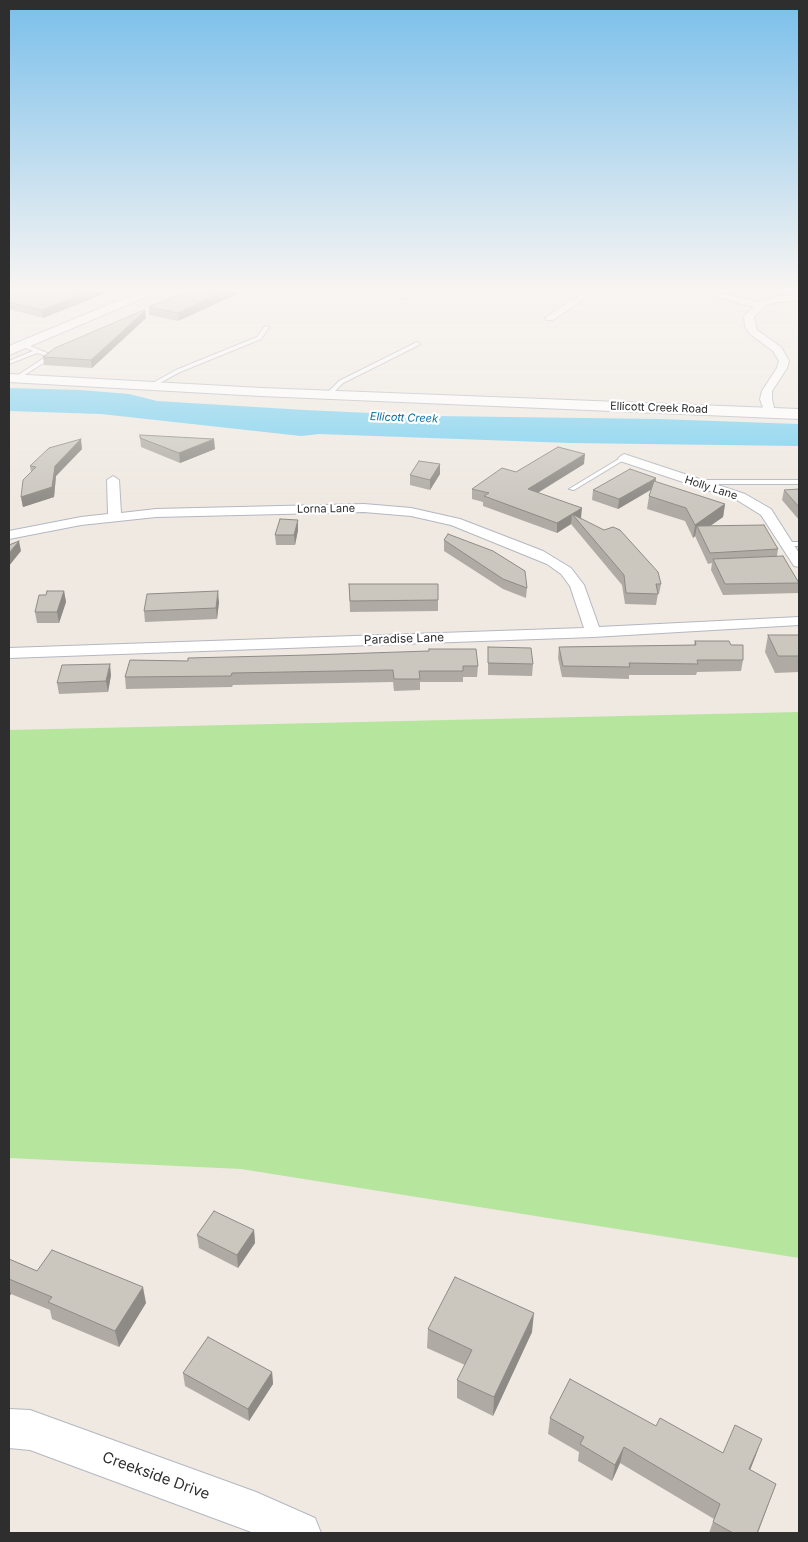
<!DOCTYPE html>
<html>
<head>
<meta charset="utf-8">
<style>
  body { margin:0 }
  #map { position:relative; width:808px; height:1542px; overflow:hidden; background:#efe9e1; font-family:Inter,sans-serif }
  canvas { display:block }
  .frame { position:absolute; inset:0; border:10px solid #2e2e2e; pointer-events:none }
</style>
</head>
<body>
<div id="map">
<canvas width="808" height="1542"></canvas>
<div class="frame"></div>
</div>
<script>
const c = document.querySelector('canvas').getContext('2d');
c.lineJoin = 'round';
function fill(path, color) {
  c.fillStyle = color;
  c.fill(path, 'evenodd');
}
function toPath(rows) {
  const path = new Path2D();
  for (const r of rows) {
    path.moveTo(r[0], r[1]);
    for (let i = 2; i < r.length; i += 2) path.lineTo(r[i], r[i + 1]);
  }
  return path;
}
function trace(path, color, width, dash) {
  c.strokeStyle = color;
  c.lineWidth = width;
  c.lineCap = dash ? 'butt' : 'round';
  c.setLineDash(dash || []);
  c.stroke(path);
}
function label(font, color, halo, rows, align = 'center') {
  c.font = font + ' Inter,sans-serif';
  c.lineWidth = 4.5;
  c.setLineDash([]);
  c.textBaseline = 'middle';
  c.strokeStyle = halo;
  c.fillStyle = color;
  for (const [text, x, y, turn = 0] of rows) {
    c.save();
    c.translate(x, y);
    c.rotate((+turn || 0) * Math.PI / 180);
    c.textAlign = isNaN(turn) ? turn : align;
    if (halo) c.strokeText(text, 0, 0);
    c.fillText(text, 0, 0);
    c.restore();
  }
}
const green = toPath([
  [799,712,799,1258,241,1169,9,1158,9,730]
]);
const water = toPath([
  [9,388,81,390,129,394,157,401,305,410,436,416,659,419,799,424,799,446,570,443,319,434,301,436,101,414,9,411]
]);
const lane = toPath([
  [265,326,269,327,261,339,180,372,154,386,149,385,176,370,257,337,265,326],
  [417,342,420,344,419,345,343,383,330,396,325,395,339,381,417,342],
  [23,343,54,356,17,380,15,379,15,377,47,356,37,353,9,364,9,361,33,351,21,346,20,345,23,343],
  [622,457,627,458,574,490,569,489,622,457],
  [799,480,799,484,697,484,694,482,697,480,799,480],
  [799,542,799,546,787,546,784,544,787,542,799,542]
]);
const street = toPath([
  [406,291,417,291,408,298,402,298,400,296,406,291],
  [586,291,597,291,553,320,547,320,545,318,586,291],
  [696,291,713,291,759,302,778,296,799,295,799,301,778,302,766,305,754,317,757,330,781,347,789,361,787,368,772,391,772,399,775,412,773,414,765,414,760,399,762,391,777,368,779,361,773,351,750,334,745,327,744,316,754,307,696,291],
  [624,454,745,494,771,509,799,553,799,567,794,566,761,515,737,500,620,461,618,458,624,454],
  [113,476,119,480,121,513,156,509,364,504,411,508,460,519,543,551,571,568,584,585,599,627,799,617,799,625,593,637,9,658,9,648,584,628,570,586,561,574,547,564,451,525,411,516,364,512,156,517,81,525,9,539,9,531,81,517,108,514,107,480,113,476]
]);
const secondary = toPath([
  [142,291,160,291,9,355,9,346,142,291],
  [9,374,261,388,799,409,799,419,261,396,9,382,9,374],
  [9,1409,30,1410,256,1492,315,1518,321,1533,254,1533,30,1450,9,1448,9,1409]
]);
const wall = toPath([
  [9,291,111,291,43,318,9,309],
  [186,291,244,291,178,321,149,315,149,307],
  [145,311,146,318,92,368,44,365,43,357],
  [140,438,215,449,180,463,141,447],
  [82,449,56,476,54,497,23,507,21,497,31,472,30,466],
  [440,464,440,474,430,490,410,485,410,475],
  [584,464,538,493,581,518,661,584,659,594,658,594,656,605,625,604,622,585,571,524,557,533,483,506,483,502,472,499,472,489,516,472],
  [656,482,725,504,723,517,710,526,778,549,777,556,799,582,798,593,723,595,711,570,712,563,708,564,695,536,693,538,685,521,647,509,649,496,651,490,618,509,592,500,593,490],
  [799,489,799,520,782,500,784,490],
  [298,520,298,530,295,545,276,545,275,535],
  [444,540,527,588,526,598,503,589,444,551],
  [349,584,438,584,438,611,350,612],
  [64,591,66,602,59,623,37,623,35,612,46,595],
  [219,602,217,619,145,622,144,611],
  [768,635,799,635,799,672,775,673,765,652],
  [695,641,743,660,741,671,697,672,696,675,629,675,629,679,562,677,558,658,559,647,694,645],
  [488,647,533,664,532,676,488,675],
  [130,660,478,666,477,677,463,677,463,682,420,682,420,690,394,691,393,682,233,685,232,687,126,689,125,677],
  [111,675,108,692,59,694,57,683],
  [254,1230,255,1243,238,1268,199,1248,197,1235],
  [9,1259,37,1271,146,1303,119,1347,52,1319,50,1310,11,1294,9,1297],
  [428,1329,532,1332,493,1416,457,1398,457,1380,465,1365,427,1348],
  [272,1372,273,1384,249,1421,185,1386,183,1373],
  [550,1418,656,1426,723,1453,756,1455,750,1470,776,1484,758,1533,709,1533,714,1519,620,1463,612,1481,578,1461,579,1452,548,1434]
]);
const shadedWall = toPath([
  [90,291,111,291,43,318,42,310],
  [226,291,244,291,178,321,178,313],
  [145,311,146,318,92,368,91,360],
  [81,439,82,449,56,476,54,497,23,507,21,497],
  [214,439,215,449,180,463,179,453],
  [585,454,584,464,527,499,528,489],
  [440,464,440,474,430,490,430,480],
  [656,478,655,487,618,509,619,499],
  [725,504,723,517,700,533,697,526,695,536,693,538,695,525],
  [582,508,581,518,577,520,572,514],
  [572,514,571,524,557,533,557,523],
  [298,520,298,530,295,545,294,535],
  [19,541,21,551,9,566,9,553],
  [64,591,66,602,59,623,57,612],
  [218,591,219,602,217,619,216,608],
  [110,664,111,675,108,692,106,681],
  [254,1230,255,1243,238,1268,237,1255],
  [9,1287,11,1294,9,1297],
  [143,1287,146,1303,119,1347,115,1331],
  [534,1313,532,1332,493,1416,494,1397],
  [272,1372,273,1384,249,1421,248,1409],
  [762,1439,756,1455,744,1485,749,1469],
  [624,1447,620,1463,612,1481,615,1465]
]);
const building = toPath([
  [9,291,90,291,42,310,9,302,9,291],
  [186,291,226,291,178,313,149,307,186,291],
  [144,310,145,311,91,360,43,357,55,348,144,310],
  [140,435,214,439,179,453,140,438,140,435],
  [81,439,55,466,52,487,21,497,23,480,36,467,30,466,49,448,81,439],
  [558,447,585,454,528,489,582,508,572,514,604,530,613,527,620,530,658,572,661,584,656,584,658,594,626,593,624,575,572,514,557,523,484,496,489,493,472,489,502,468,516,472,558,447],
  [419,461,440,464,430,480,410,475,419,461],
  [630,469,656,478,619,499,593,490,630,469],
  [654,481,725,504,695,525,686,508,649,496,654,481],
  [799,489,799,507,784,490,799,489],
  [280,519,298,520,294,535,275,535,280,519],
  [764,525,778,549,710,553,697,526,764,525],
  [448,534,493,551,525,571,527,588,503,579,444,540,448,534],
  [19,541,9,553,9,545,19,541],
  [783,556,799,583,725,584,713,559,783,556],
  [349,584,438,584,438,600,350,601,349,584],
  [47,591,64,591,57,612,35,612,39,595,46,595,47,591],
  [218,591,216,608,144,611,147,594,218,591],
  [768,635,799,635,799,656,778,656,768,635],
  [695,641,729,641,731,645,743,645,743,660,697,660,698,664,629,663,630,667,563,666,559,647,696,645,695,641],
  [488,647,531,648,533,664,488,663,488,647],
  [429,649,476,649,478,666,463,666,463,671,419,671,420,679,394,679,393,670,232,673,231,676,125,677,130,660,188,661,188,658,309,655,429,651,429,649],
  [110,664,106,681,57,683,62,665,110,664],
  [214,1211,254,1230,237,1255,197,1235,214,1211],
  [52,1250,143,1287,115,1331,48,1302,52,1297,9,1279,9,1259,37,1271,52,1250],
  [455,1277,534,1313,494,1397,457,1380,472,1350,428,1329,455,1277],
  [208,1337,272,1372,248,1409,183,1373,208,1337],
  [570,1379,656,1426,660,1418,723,1453,735,1425,762,1439,749,1469,776,1484,757,1533,733,1533,713,1522,720,1504,624,1447,615,1465,580,1444,584,1437,550,1418,570,1379]
]);
const farStreetnames = [
  ["Ellicott Creek Road",659,408,2],
  ["Holly Lane",711,488,18],
  ["Lorna Lane",326,509,-1]
];
const farWaternames = [
  ["Ellicott Creek",404,418,2]
];
const streetNames = [
  ["Paradise Lane",404,639,-2]
];
const nearStreetnames = [
  ["Creekside Drive",156,1476,20]
];
fill(green, '#b6e59e');
fill(water, '#75cff0');
trace(lane, '#b4b7c1', 2);
trace(street, '#b4b7c1', 2);
trace(secondary, '#b4b7c1', 2);
fill(lane, '#fff');
fill(street, '#fff');
fill(secondary, '#fff');
fill(wall, '#afaba4');
fill(shadedWall, '#8e8b86');
fill(building, '#cbc7bf');
trace(building, '#8e8b86', 1);
const sky = c.createLinearGradient(0, 0, 0, 507);
sky.addColorStop(0, '#7abfeb');
sky.addColorStop(0.57, '#f8f5f2');
sky.addColorStop(1, '#f8f5f200');
c.fillStyle = sky;
c.fillRect(0, 0, 808, 507);
label('11px', '#2e2e2e', '#fff', farStreetnames);
label('italic 11px', '#0d6fa3', '#fff', farWaternames);
label('12px', '#2e2e2e', '#fff', streetNames);
label('15px', '#2e2e2e', '#fff', nearStreetnames);
</script>
</body>
</html>
